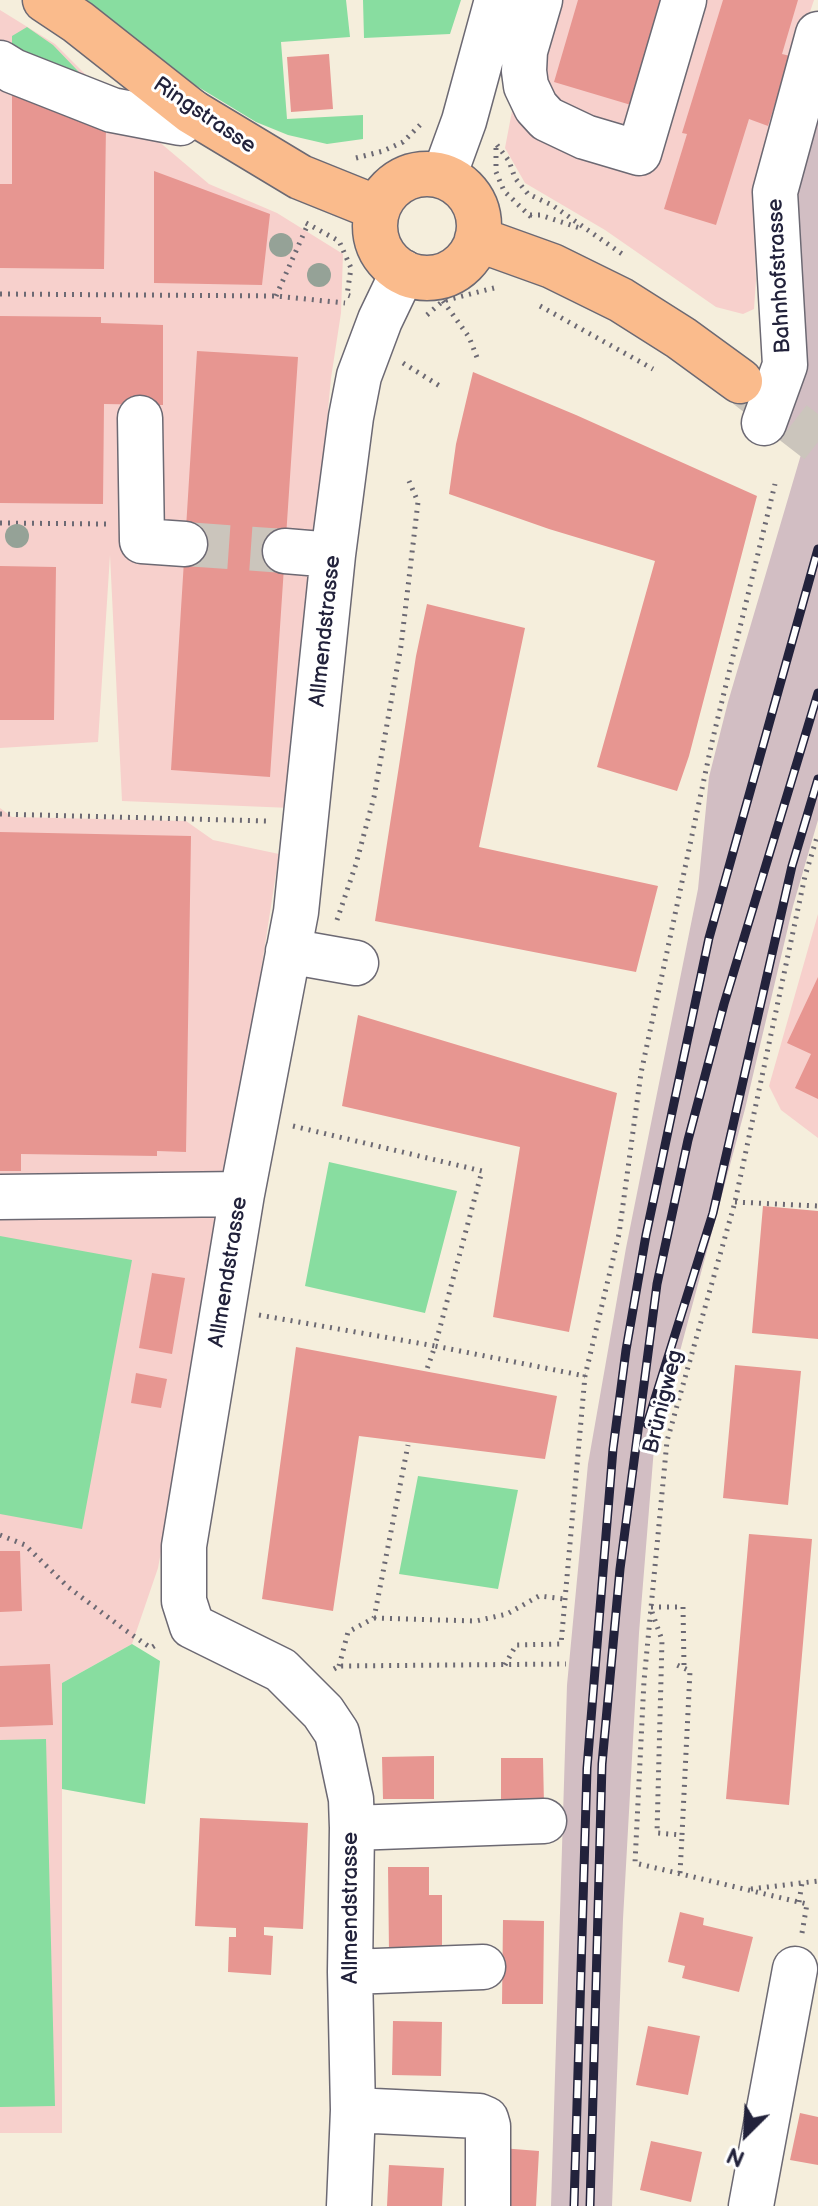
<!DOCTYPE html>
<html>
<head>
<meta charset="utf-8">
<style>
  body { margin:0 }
  #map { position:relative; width:818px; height:2206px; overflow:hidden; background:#f5eedc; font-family:"Balsamiq Sans",sans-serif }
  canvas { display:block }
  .north { position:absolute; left:706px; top:2094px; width:80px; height:80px; -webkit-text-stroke:6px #fff; paint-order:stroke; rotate:204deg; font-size:22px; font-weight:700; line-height:32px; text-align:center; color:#22223b }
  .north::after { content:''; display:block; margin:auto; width:28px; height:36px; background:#22223b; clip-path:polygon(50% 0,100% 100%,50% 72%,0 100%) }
</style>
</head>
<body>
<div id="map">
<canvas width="818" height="2206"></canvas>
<div class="north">N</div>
</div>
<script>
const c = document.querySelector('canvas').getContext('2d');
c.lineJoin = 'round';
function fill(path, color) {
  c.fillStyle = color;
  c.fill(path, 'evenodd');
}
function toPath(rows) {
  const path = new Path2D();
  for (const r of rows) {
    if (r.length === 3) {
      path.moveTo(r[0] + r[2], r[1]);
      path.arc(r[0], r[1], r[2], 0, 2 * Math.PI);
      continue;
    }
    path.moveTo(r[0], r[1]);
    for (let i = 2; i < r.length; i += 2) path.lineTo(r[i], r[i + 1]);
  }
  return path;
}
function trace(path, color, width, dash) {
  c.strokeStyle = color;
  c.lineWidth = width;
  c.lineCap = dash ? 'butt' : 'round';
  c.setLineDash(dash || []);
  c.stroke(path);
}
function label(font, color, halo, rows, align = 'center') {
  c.font = font + ' "Balsamiq Sans",sans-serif';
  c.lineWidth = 6;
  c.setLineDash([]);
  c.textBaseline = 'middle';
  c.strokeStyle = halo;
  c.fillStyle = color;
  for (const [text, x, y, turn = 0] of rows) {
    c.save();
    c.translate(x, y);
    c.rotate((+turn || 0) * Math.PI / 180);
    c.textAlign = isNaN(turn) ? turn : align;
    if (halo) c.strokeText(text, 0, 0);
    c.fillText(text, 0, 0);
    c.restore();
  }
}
const built = toPath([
  [524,0,814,0,765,146,753,199,756,280,754,309,743,314,716,307,605,230,525,183,505,148,516,90],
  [0,10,55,44,118,107,209,184,277,213,343,254,341,313,331,378,291,808,122,801,110,555,98,742,0,748],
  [0,808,12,817,186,821,213,840,279,854,231,1166,158,1568,132,1644,62,1683,62,2133,0,2133],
  [818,914,818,1138,781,1110,769,1086]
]);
const industrial = toPath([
  [818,93,818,820,793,906,745,1109,654,1448,639,1633,623,1919,612,2206,551,2206,567,1685,588,1464,626,1248,698,889,709,777,728,702,805,441,777,429,793,201]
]);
const green = toPath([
  [87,0,346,0,350,37,281,42,287,119,363,115,363,139,327,144,288,135,256,122,195,85],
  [363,0,461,0,450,34,364,38],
  [27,27,53,45,100,94,12,61,12,36],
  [329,1162,457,1191,425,1313,305,1286],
  [0,1236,132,1260,82,1529,0,1514],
  [418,1476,518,1490,498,1589,399,1574],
  [132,1644,160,1661,145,1804,62,1789,62,1683],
  [46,1739,55,2106,0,2107,0,1740]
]);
const building = toPath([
  [578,0,662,0,631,105,554,82],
  [723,0,798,0,782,54,790,56,768,126,749,119,716,225,664,209,687,134,682,133],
  [329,54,333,109,291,112,287,57],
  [12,90,106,125,104,269,0,268,0,184,12,184],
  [154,171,270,214,262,285,154,283],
  [0,316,101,317,101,323,163,325,163,405,104,404,103,504,0,503],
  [197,351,298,357,270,777,171,770],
  [473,372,576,415,757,496,689,756,677,791,597,767,655,561,549,529,449,494,456,444],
  [0,566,56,567,54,720,0,720],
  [427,604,525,628,479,847,658,886,636,972,375,921,416,656],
  [0,832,191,836,186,1152,157,1151,157,1156,21,1154,21,1171,0,1171],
  [818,977,818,1099,795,1088,811,1054,787,1043],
  [358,1015,617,1093,569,1332,493,1317,520,1147,342,1106],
  [763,1206,818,1211,818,1339,752,1333],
  [152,1273,185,1278,172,1354,139,1348],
  [296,1347,557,1396,545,1459,359,1436,333,1611,262,1599],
  [735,1365,801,1371,788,1505,723,1498],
  [136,1373,167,1379,161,1408,131,1403],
  [749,1534,812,1539,789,1805,726,1799],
  [0,1551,20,1551,22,1611,0,1612],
  [50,1664,53,1725,0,1727,0,1666],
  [434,1756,434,1799,383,1799,382,1757],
  [501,1758,543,1758,544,1805,501,1805],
  [200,1818,308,1823,303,1929,264,1927,264,1935,273,1936,271,1975,228,1972,229,1937,236,1937,236,1928,195,1926],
  [388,1867,429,1867,429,1895,442,1895,442,1951,389,1952],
  [680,1912,704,1918,703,1925,753,1937,739,1992,682,1978,685,1966,668,1962],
  [503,1920,544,1921,543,2004,502,2004],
  [393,2021,442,2022,441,2076,392,2075],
  [648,2026,700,2036,688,2095,636,2085],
  [800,2113,818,2117,818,2165,790,2160],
  [651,2141,702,2152,691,2202,640,2190],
  [501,2148,539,2151,536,2206,497,2206],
  [389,2165,444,2168,442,2206,387,2206]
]);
const minorTunnel = toPath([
  [185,544,285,551]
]);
const majorTunnel = toPath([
  [741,382,818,442]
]);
const path = toPath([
  [497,145,509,161,515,178,528,194,552,205,625,256],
  [496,148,496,172,504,191,531,217],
  [356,158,383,151,403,142,420,125],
  [530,215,540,215,583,229],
  [306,223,339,241,351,268,347,295,350,296],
  [0,294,276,296,345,303],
  [276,296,308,224],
  [443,301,469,337,478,360],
  [540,306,653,369],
  [427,315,443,301,494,288],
  [403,363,443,388],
  [0,523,107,524],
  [0,814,267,821],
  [337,920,356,864,374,797,401,646,418,502,409,481],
  [293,1126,482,1171,435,1346,585,1376],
  [735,1202,818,1206],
  [259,1315,435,1346,427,1369],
  [0,1535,25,1545,68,1587,125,1630,151,1648,159,1643],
  [651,1607,683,1607,684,1666],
  [652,1612,662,1640,657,1833,682,1835,690,1671,677,1665],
  [374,1618,476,1621,507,1614,539,1596,565,1599],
  [505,1665,516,1645,561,1644,585,1376,619,1234,641,1073,712,742,775,484],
  [339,1666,348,1632,374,1618,408,1445],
  [334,1669,339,1666,566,1664],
  [680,1873,682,1835],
  [751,1889,818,1881],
  [799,1902,802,1883],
  [802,1933,807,1904,635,1863,644,1681,667,1441,735,1202,805,876,818,834]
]);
const minor = toPath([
  [540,0,525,51,524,71,526,86,536,107,547,119,585,137,639,153,684,0],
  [0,63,13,71,112,110,180,123,192,112],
  [444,176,464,121,497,0],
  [140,418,142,541,185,544],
  [764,423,785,365,775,192,818,34],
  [285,551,333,555],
  [288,951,356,963],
  [0,1197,242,1194],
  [352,1828,544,1821],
  [350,1972,483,1967],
  [353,2110,479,2116,486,2119,488,2126,488,2206],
  [349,2206,353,2110,350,1972,352,1828,351,1799,337,1733,323,1712,281,1670,192,1626,184,1601,184,1546,242,1194,296,912,333,555,351,417,359,376,380,320,403,272],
  [751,2206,795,1969]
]);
const major = toPath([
  [45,0,78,22,192,112,300,177,377,208],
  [427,226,52],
  [477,239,552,266,621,300,681,338,740,381]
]);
const rail = toPath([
  [647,1424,713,1213,792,866,818,779],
  [574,2206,587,1768,613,1449,626,1350,646,1235,709,938,818,549],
  [590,2206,602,1764,620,1569,657,1284,688,1140,724,1004,818,693]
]);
const trees = [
  [281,245],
  [319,275],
  [17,536]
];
const streetNames = [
  ["Ringstrasse",204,116,34],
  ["Bahnhofstrasse",780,276,-93],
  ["Allmendstrasse",326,631,-84],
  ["Allmendstrasse",229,1272,-81],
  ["Brünigweg",664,1402,-76],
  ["Allmendstrasse",351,1908,-90]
];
fill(built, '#f7d0cc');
fill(industrial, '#d2bec3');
fill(green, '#88dda0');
fill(building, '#e79691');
trace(minorTunnel, '#cbc5bc', 44, [44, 22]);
trace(majorTunnel, '#cbc5bc', 44, [44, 22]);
trace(minor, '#6c6973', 47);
trace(major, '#6c6973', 47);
trace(path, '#6c6973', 5, [2, 6]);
trace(minor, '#fff', 44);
trace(major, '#fabb8c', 44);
trace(rail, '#22223b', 9);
trace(rail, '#fff', 6, [18]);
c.fillStyle = '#95a297';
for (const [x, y] of trees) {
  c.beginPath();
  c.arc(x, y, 12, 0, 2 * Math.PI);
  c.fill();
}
label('22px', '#22223b', '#fff', streetNames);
</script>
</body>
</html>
